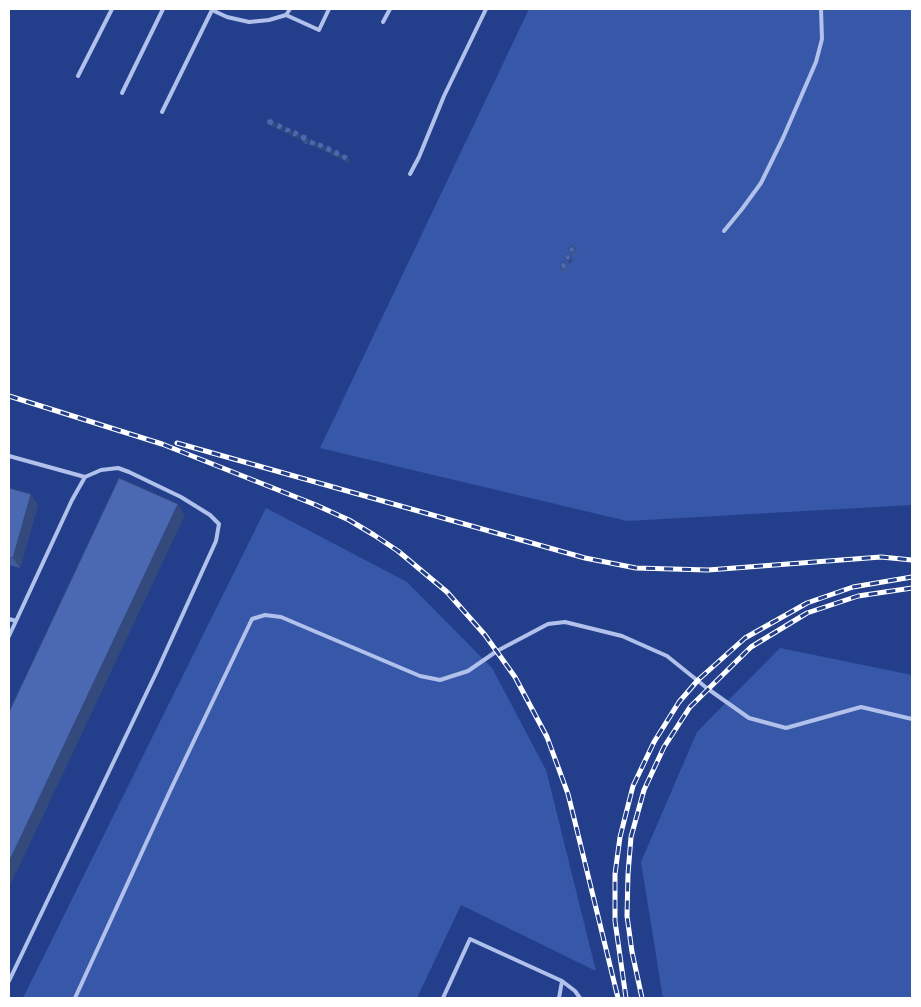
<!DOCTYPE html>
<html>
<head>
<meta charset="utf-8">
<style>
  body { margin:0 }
  #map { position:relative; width:921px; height:1007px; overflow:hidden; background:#233f8c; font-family:"IBM Plex Sans",sans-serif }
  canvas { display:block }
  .frame { position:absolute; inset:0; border:10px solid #fff; pointer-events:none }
</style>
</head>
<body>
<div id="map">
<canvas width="921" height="1007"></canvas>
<div class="frame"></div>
</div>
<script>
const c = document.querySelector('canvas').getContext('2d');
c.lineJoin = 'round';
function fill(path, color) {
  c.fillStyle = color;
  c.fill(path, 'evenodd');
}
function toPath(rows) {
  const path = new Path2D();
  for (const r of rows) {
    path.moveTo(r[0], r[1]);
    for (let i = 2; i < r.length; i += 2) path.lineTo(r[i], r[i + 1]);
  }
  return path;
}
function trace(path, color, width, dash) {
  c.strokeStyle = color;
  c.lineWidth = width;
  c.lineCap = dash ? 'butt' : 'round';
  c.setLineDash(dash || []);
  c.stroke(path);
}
const green = toPath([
  [529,9,912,9,912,505,627,521,320,448],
  [266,508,407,582,492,668,546,770,596,971,461,905,417,998,23,998],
  [780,648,912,675,912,998,663,998,641,862,697,732]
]);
const service = toPath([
  [212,10,227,17,249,22,269,20,286,15,290,9],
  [286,15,319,30,329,9],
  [383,22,390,9],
  [78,76,112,9],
  [122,93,163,9],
  [162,112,212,10],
  [410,174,419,157,444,96,486,9],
  [724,231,742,209,761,183,783,138,816,62,822,39,821,9],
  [9,456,85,477],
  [9,619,16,621,9,636],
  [9,981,157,671,216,541,219,524,210,515,181,497,129,472,118,468,101,470,85,477,72,500,16,621],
  [562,981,575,991,580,998],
  [75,998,170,791,252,619,265,615,281,617,420,676,440,680,468,671,497,651,548,624,565,622,622,636,667,656,708,689,749,718,786,728,861,707,912,719],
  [443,998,470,939,562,981,559,998]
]);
const rail = toPath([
  [9,396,162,444,316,505,349,520,374,535,398,551,447,592,485,635,515,677,547,737,568,794,574,818,618,998],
  [177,443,585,558,636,568,708,570,881,557,912,560],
  [626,998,615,921,615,874,620,837,633,786,654,742,679,702,698,680,745,638,807,603,853,587,912,577],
  [642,998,632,952,627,916,628,874,631,837,644,790,664,747,690,707,751,647,807,613,858,596,912,588]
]);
const wall = toPath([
  [300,138,308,138,309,140,308,143,305,144],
  [575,248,577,251,576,255,574,256,569,253,568,250],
  [566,264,569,269,565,272,560,265],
  [9,488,38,505,20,568,9,565]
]);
const shadedWall = toPath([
  [274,122,276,124,274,128,272,126],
  [283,126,284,128,282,132,280,130],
  [290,128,293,133,290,136,288,133],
  [299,133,301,136,298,140,296,137],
  [307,137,309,140,308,143,306,141],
  [316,142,318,144,315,148,314,146],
  [324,145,325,148,323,152,321,149],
  [332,149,334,152,332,156,330,153],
  [340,153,342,156,340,160,338,157],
  [348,157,350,160,347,164,345,161],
  [571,258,573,260,570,264,568,261],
  [31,494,38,505,20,568,13,558],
  [178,504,185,515,9,888,9,862]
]);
const building = toPath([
  [269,119,272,119,274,122,272,126,267,124,267,120,269,119],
  [278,123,280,123,283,126,280,130,276,128,278,123],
  [286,127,290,128,291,131,288,133,284,132,286,127],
  [294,130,296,130,299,133,296,137,292,136,294,130],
  [302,134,306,135,307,137,306,141,303,142,300,138,302,134],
  [311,139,316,142,314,146,310,145,309,143,311,139],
  [319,142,322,143,324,145,321,149,317,147,319,142],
  [327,146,330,146,332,149,330,153,325,151,327,146],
  [335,150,338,150,340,153,338,157,333,155,335,150],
  [343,154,347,155,348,157,345,161,341,158,343,154],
  [571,246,575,248,574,252,572,253,568,250,571,246],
  [567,254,569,254,571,258,568,261,564,258,567,254],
  [563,262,566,264,567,266,563,270,560,265,563,262],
  [119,478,178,504,9,862,9,712,119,478],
  [9,488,31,494,13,558,9,557,9,488]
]);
fill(green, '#3758a9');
trace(service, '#b1c1eb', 4);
trace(rail, '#fff', 5);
trace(rail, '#233f8c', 3, [9]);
fill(wall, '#405a9a');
fill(shadedWall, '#344a7d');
fill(building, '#4b69b3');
trace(building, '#344a7d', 1);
</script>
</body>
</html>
